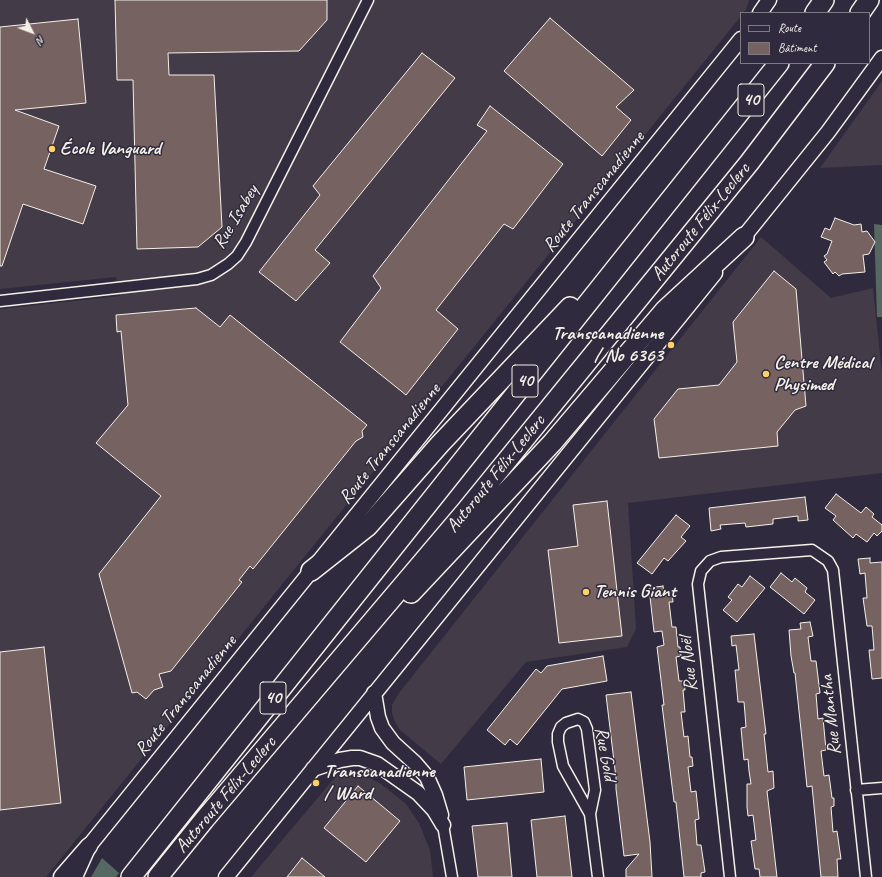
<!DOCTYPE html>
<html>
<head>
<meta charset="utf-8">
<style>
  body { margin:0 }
  #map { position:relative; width:882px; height:877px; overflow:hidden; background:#2f2a3d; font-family:Caveat,sans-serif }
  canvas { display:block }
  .legend { position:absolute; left:740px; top:12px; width:130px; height:52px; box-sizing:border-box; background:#2f2a3d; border:1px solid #7e7a81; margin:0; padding:5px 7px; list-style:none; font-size:12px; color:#f4f1e8 }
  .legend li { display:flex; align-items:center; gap:8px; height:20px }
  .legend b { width:20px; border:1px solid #7e7a81 }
  .north { position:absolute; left:12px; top:12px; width:40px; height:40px; -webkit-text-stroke:3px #2f2a3d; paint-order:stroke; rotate:132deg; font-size:11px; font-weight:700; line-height:16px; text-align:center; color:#f4f1e8 }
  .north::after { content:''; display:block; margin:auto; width:14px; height:18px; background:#f4f1e8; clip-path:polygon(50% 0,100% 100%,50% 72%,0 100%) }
</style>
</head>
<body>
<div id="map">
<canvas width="882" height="877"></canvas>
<ul class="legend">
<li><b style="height:5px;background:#2f2a3d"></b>Route</li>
<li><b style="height:11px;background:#756261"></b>Bâtiment</li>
</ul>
<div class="north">N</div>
</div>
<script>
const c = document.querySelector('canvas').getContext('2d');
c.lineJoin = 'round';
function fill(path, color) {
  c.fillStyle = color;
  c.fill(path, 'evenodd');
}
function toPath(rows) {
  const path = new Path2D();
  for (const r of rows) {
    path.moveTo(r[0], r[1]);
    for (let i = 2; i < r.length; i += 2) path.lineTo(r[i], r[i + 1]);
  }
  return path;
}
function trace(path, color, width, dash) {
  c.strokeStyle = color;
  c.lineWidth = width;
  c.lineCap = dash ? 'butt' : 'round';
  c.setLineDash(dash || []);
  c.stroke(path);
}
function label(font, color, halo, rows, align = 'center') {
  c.font = font + ' Caveat,sans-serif';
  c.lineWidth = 3;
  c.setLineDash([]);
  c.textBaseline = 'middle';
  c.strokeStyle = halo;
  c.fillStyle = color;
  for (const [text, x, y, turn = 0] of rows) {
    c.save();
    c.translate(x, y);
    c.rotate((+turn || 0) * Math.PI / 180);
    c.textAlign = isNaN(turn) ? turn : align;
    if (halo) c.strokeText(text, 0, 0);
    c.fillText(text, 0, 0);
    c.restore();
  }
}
const built = toPath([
  [0,0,749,0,746,10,741,13,741,16,46,877,0,877,0,309,120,296,116,277,0,289],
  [882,81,882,165,820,168],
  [761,237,831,298,873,288,882,374,882,473,628,503,636,629,627,647,526,662,441,764,400,730,395,722,392,713,392,705,399,693],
  [352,772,364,775,381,784,406,804,419,823,430,850,433,877,251,877,337,775]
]);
const green = toPath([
  [874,224,882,225,882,317,877,317],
  [102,858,119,873,116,877,91,877]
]);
const building = toPath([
  [115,0,327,0,327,20,299,51,168,53,169,75,214,75,222,227,198,247,137,249,133,80,117,80,115,0],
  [550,18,634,90,616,107,631,120,602,156,504,71,550,18],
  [78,19,86,103,15,110,59,126,44,169,96,186,83,224,23,204,2,266,0,266,0,27,78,19],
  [422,53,455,78,315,250,330,263,296,301,259,272,320,195,313,186,422,53],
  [490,106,563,164,513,229,504,224,436,310,458,329,406,395,340,342,381,288,373,276,487,131,477,125,490,106],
  [835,218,854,225,861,224,862,232,867,231,875,242,869,254,863,255,865,272,842,274,839,276,835,272,833,274,824,262,827,260,824,256,827,254,832,241,821,237,825,228,830,230,835,218],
  [774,271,796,289,806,406,795,410,777,432,778,446,659,458,654,419,678,389,719,385,737,362,733,322,774,271],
  [196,308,220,327,230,315,367,425,362,431,363,437,356,441,253,569,250,566,239,580,242,582,171,671,159,674,163,687,154,690,146,699,137,692,132,693,99,574,161,496,96,443,128,405,121,331,117,332,116,315,196,308],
  [836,494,861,513,866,507,874,514,872,517,882,525,882,531,877,536,874,533,867,542,856,534,853,538,833,520,836,516,825,508,836,494],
  [805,497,808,520,798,521,798,516,773,519,773,524,746,527,745,523,720,525,721,529,711,531,709,508,805,497],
  [607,501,622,636,559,643,548,550,578,546,573,505,607,501],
  [676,515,690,526,681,537,686,541,668,561,664,558,652,574,637,563,676,515],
  [870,558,870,563,882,562,882,678,872,679,869,650,874,650,872,626,867,626,863,598,867,598,865,573,860,574,858,559,870,558],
  [781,573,792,582,795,578,807,588,805,592,815,600,804,614,770,587,781,573],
  [750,576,765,588,737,622,723,610,732,600,728,597,738,584,742,587,750,576],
  [663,586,664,593,672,592,673,602,669,602,672,627,676,627,678,647,680,647,681,656,676,657,679,681,684,681,685,690,683,690,685,712,681,712,684,737,688,736,690,757,692,757,693,766,688,767,691,792,696,791,699,819,695,820,696,832,697,845,701,845,705,872,701,873,701,877,684,877,676,802,674,802,662,705,664,705,657,647,664,645,662,631,654,632,649,588,663,586],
  [810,622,813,636,808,637,811,661,816,661,820,693,816,694,818,719,823,718,826,750,821,751,824,776,829,775,832,798,834,798,834,806,831,807,833,832,837,831,841,859,837,859,838,877,821,877,812,786,807,787,795,673,794,673,791,656,789,630,801,629,800,623,810,622],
  [754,634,766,734,764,734,768,772,773,771,774,788,767,791,777,877,760,877,759,869,755,869,751,841,756,840,753,815,748,816,747,807,747,784,751,784,749,771,748,759,744,760,741,728,746,727,745,714,744,702,738,702,735,670,739,670,736,645,732,646,731,636,754,634],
  [44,647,61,803,0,810,0,652,44,647],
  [603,656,607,681,562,689,517,745,510,739,505,745,487,730,536,669,541,673,547,666,603,656],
  [631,692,650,842,652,877,626,877,626,869,639,854,624,856,616,789,616,778,606,695,631,692],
  [541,759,544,792,467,800,464,767,541,759],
  [358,786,400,821,366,862,324,828,358,786],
  [565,816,572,877,537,877,531,820,565,816],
  [507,823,512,877,478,877,472,826,507,823],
  [302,858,325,877,287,877,302,858]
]);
const street = toPath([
  [0,301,197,279,211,275,228,264,237,256,246,242,368,0],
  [856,790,882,788],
  [590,814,563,766,558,742,558,734,561,727,566,723,578,719,584,722,587,729,595,790,590,814,598,877],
  [443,825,452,877],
  [730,877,698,584,701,571,710,561,721,557,812,550,828,561,833,570,866,877]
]);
const secondary = toPath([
  [760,13,769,0],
  [738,244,828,132,882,58],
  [374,693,378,717,382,728,393,743,415,763,427,777,435,795,441,815],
  [313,769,340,760,352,758,360,758,377,764,418,793,434,810,443,825],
  [75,877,89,846,741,39],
  [226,877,715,273]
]);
const primary = toPath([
  [62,877,89,846]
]);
const highway = toPath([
  [815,13,824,0],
  [860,13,869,0],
  [311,571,368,526,440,444,570,307],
  [411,593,552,443,665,310,744,237],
  [131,877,779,63],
  [158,877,204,820,465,512,749,163,825,63]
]);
const markers = [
  [52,149,4,"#ffd166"],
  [671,345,4,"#ffd166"],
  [766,374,4,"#ffd166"],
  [586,592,4,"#ffd166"],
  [316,783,4,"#ffd166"]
];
const shields = [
  [751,100,26],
  [525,381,26],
  [273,698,26]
];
const shieldNames = [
  ["40",751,100],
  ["40",525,381],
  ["40",273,698]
];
const poiNames = [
  ["École Vanguard",60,149],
  ["Transcanadienne",663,334,"right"],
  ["/ No 6363",663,356,"right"],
  ["Centre Médical",774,363],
  ["Physimed",774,385],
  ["Tennis Giant",594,592],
  ["Transcanadienne",324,772],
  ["/ Ward",324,794]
];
const streetNames = [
  ["Route Transcanadienne",594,192,-51],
  ["Rue Isabey",236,217,-59],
  ["Autoroute Félix-Leclerc",701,222,-51],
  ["Route Transcanadienne",390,444,-51],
  ["Autoroute Félix-Leclerc",496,474,-51],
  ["Rue Noël",689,664,-96],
  ["Route Transcanadienne",186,696,-51],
  ["Rue Mantha",831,715,-96],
  ["Rue Gold",605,754,80],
  ["Autoroute Félix-Leclerc",226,795,-50]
];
fill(built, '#443b48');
fill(green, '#556861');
fill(building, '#756261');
trace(building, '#f4f1e8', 1);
trace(street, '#f4f1e8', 13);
trace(secondary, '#f4f1e8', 17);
trace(primary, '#f4f1e8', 19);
trace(highway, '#f4f1e8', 22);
trace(street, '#2f2a3d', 10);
trace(secondary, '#2f2a3d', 14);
trace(primary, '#2f2a3d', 16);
trace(highway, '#2f2a3d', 19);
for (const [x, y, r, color] of markers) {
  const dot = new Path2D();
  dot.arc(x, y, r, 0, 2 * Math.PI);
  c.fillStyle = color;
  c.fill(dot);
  trace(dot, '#2f2a3d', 1.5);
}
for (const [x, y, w] of shields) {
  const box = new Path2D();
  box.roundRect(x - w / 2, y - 16, w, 32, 3);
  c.fillStyle = '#2f2a3d';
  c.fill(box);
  trace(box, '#f4f1e8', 1);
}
label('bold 18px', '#f4f1e8', null, shieldNames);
label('bold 19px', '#f4f1e8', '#2f2a3d', poiNames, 'left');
label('19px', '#f4f1e8', '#2f2a3d', streetNames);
</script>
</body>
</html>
